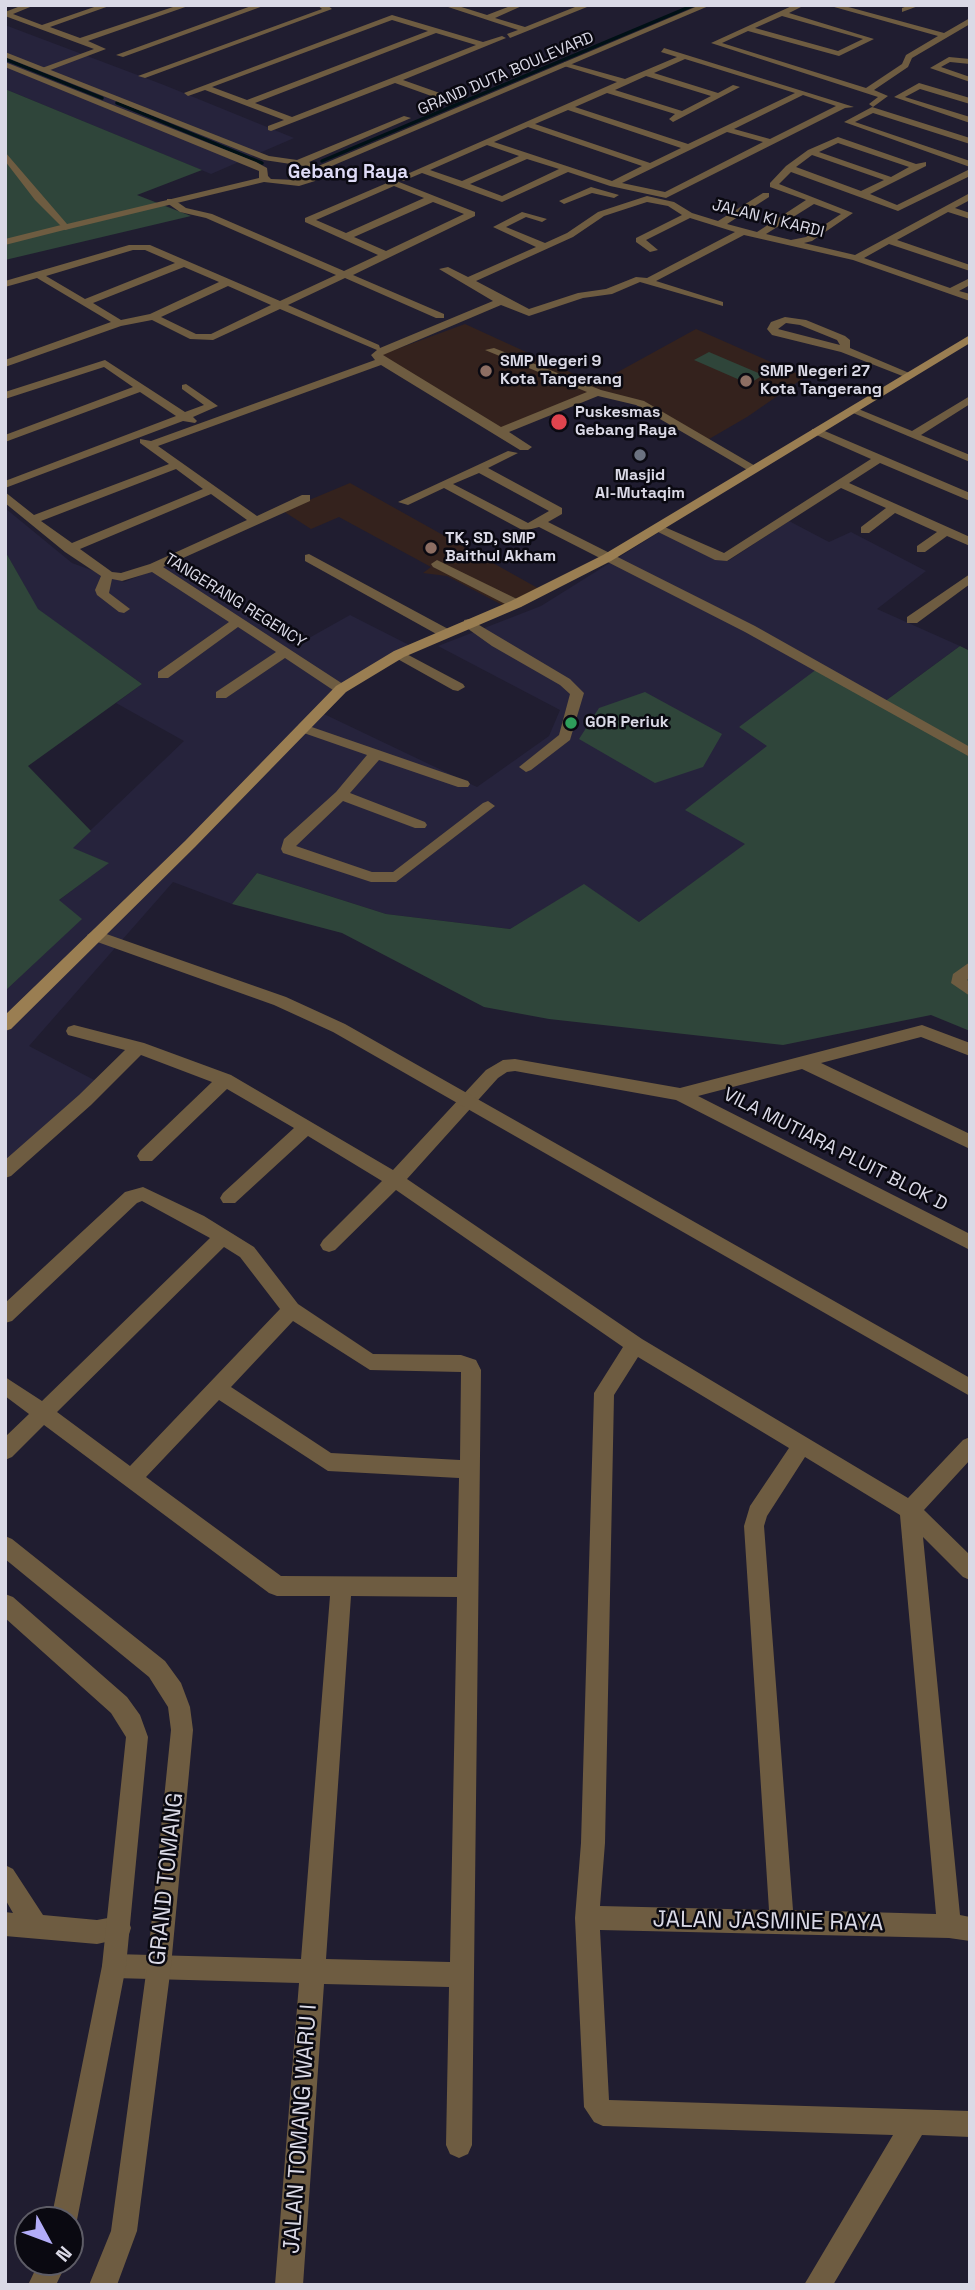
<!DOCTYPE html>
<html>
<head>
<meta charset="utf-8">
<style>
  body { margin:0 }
  #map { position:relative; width:975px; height:2290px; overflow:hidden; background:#201d30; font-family:"Space Grotesk",sans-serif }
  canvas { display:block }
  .frame { position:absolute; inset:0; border:7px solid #dad9e6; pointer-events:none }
  .north { position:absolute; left:14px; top:2206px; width:70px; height:70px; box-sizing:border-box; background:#0a0911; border:2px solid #5d5c66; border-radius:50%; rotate:131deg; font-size:19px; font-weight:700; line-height:28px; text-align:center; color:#dad9e6 }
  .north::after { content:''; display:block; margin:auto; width:24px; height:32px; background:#b3adf9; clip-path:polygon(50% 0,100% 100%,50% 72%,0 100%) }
</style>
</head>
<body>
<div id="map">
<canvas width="975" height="2290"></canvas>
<div class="frame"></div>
<div class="north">N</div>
</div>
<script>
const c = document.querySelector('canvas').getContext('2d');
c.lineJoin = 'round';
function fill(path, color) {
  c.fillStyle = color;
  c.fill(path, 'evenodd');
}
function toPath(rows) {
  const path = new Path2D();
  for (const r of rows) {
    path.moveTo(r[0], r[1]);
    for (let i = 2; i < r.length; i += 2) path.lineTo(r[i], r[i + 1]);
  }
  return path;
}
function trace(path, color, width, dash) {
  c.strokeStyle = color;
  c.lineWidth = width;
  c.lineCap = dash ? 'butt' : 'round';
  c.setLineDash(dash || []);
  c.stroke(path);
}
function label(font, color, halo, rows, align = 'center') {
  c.font = font + ' "Space Grotesk",sans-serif';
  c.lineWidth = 5;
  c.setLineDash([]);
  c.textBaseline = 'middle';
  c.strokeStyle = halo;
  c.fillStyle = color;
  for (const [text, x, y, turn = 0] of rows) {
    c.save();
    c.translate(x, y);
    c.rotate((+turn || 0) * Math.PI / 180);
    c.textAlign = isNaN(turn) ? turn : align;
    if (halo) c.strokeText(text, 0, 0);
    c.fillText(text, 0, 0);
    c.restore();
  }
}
const built = toPath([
  [5,25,164,85,294,138,211,174,5,89],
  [5,508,72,563,124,582,170,564,293,647,350,615,415,648,355,684,324,714,477,787,549,736,560,710,438,646,541,606,664,529,728,561,789,521,829,542,851,532,926,571,877,609,960,646,884,702,739,727,768,745,746,844,639,922,584,885,510,929,386,914,257,873,232,904,173,882,29,1046,100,1083,5,1168,5,991,81,919,58,901,108,863,72,848,184,741,116,703,142,684,37,609,5,551]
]);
const education = toPath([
  [465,324,596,384,696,329,805,377,747,417,704,442,640,403,597,392,500,432,378,356],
  [350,483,543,591,508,608,447,576,423,573,431,567,339,517,311,529,283,511]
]);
const green = toPath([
  [5,89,202,170,137,195,191,216,5,260],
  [709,352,763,375,749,384,694,360],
  [5,551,38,609,142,684,28,766,91,831,73,848,109,863,59,900,82,919,5,991],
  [960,646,970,651,970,1031,931,1015,783,1045,549,1019,484,1007,342,933,232,904,257,873,386,914,510,929,584,884,639,922,745,844,685,810,767,746,739,727,817,669,884,702],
  [645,692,722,734,703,767,655,783,579,739,599,708]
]);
const stream = toPath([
  [5,59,102,98],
  [117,103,262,163],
  [322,161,694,5]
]);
const minor = toPath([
  [23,5,35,5,13,14,42,25,100,5,112,5,50,27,80,38,179,5,191,5,88,41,106,49,45,72,42,68,94,49,5,16,5,12,23,5],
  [254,5,266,5,123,57,116,55,254,5],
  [317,5,327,5,332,9,145,78,138,76,322,9,317,5],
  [442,5,455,5,487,15,513,5,524,5,495,18,525,27,580,5,592,5,510,38,507,34,518,30,442,5],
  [794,5,805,5,789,13,874,39,839,56,748,31,722,43,866,88,902,64,906,55,938,36,827,5,841,5,944,33,970,18,970,24,912,58,908,67,874,90,888,96,873,107,869,104,878,97,711,43,794,5],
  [782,16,863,39,838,51,755,28,782,16],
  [910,5,921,5,902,12,902,8,910,5],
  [392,15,483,42,502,36,506,38,403,80,454,98,451,103,395,83,271,131,268,130,268,126,284,120,205,90,188,96,184,93,392,15],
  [392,20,428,31,247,100,212,87,392,20],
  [436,33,476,45,292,117,255,103,436,33],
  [664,48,854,107,845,108,666,198,610,186,568,172,502,202,422,173,403,181,398,178,617,82,564,66,564,62,625,79,677,57,661,52,664,48],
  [685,59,795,93,688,144,575,107,607,93,675,114,669,119,673,122,740,87,733,85,718,93,654,73,685,59],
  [646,76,711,96,682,111,615,90,646,76],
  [803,95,836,106,770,139,734,129,803,95],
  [568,110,681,148,650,163,535,124,568,110],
  [528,127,642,166,612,181,494,142,528,127],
  [727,132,763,142,665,192,622,183,727,132],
  [487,145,519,156,462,181,430,170,487,145],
  [527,159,559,169,502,196,470,184,527,159],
  [949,57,970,59,970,64,950,62,941,67,970,77,970,82,930,68,949,57],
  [919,83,970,98,970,104,920,89,905,97,970,117,970,123,894,97,919,83],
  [872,107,970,138,970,144,873,113,855,122,970,161,970,167,844,122,872,107],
  [838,137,916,164,926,162,926,166,870,194,897,205,970,169,970,176,898,211,791,172,779,184,853,213,812,241,804,243,855,255,970,193,970,200,955,208,970,213,970,219,948,212,897,240,970,265,970,271,889,244,864,258,950,288,970,278,970,285,959,291,970,294,970,301,853,260,744,235,656,281,723,302,723,306,640,282,612,294,583,298,529,316,501,305,383,355,501,427,587,392,485,350,494,348,601,390,644,401,757,467,757,471,749,471,636,405,598,396,509,432,532,447,528,450,520,450,381,365,158,446,257,516,302,495,310,495,310,501,163,567,346,686,346,692,336,692,285,658,226,698,216,698,216,692,276,652,238,627,168,678,158,678,158,672,229,622,152,572,122,581,112,579,109,593,130,609,124,613,119,612,97,595,95,590,101,576,65,552,5,503,5,492,34,515,169,464,140,443,140,439,151,441,375,360,371,355,377,350,280,309,213,340,190,339,152,320,121,326,5,367,5,360,111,322,37,278,5,287,5,281,129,245,150,245,280,301,336,275,206,218,180,212,167,203,167,199,173,199,186,208,212,214,344,271,378,255,305,222,305,218,394,180,475,212,475,216,353,275,444,314,444,318,436,318,345,278,288,305,379,345,380,348,493,301,439,269,448,267,468,277,536,247,493,227,522,212,547,219,542,222,526,217,506,227,545,243,567,233,598,212,647,196,674,202,692,213,718,221,763,193,769,193,769,197,727,224,757,232,806,200,770,187,770,183,786,166,808,150,838,137],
  [838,143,909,167,891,177,819,152,838,143],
  [812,155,884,180,861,191,796,167,812,155],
  [394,186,424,198,346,233,316,220,394,186],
  [433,202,464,214,386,251,354,237,433,202],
  [647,202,668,206,682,215,636,238,636,242,650,252,658,250,646,240,690,218,735,232,647,278,636,277,606,289,578,293,529,309,476,281,573,237,604,216,647,202],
  [814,204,841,214,806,237,791,240,766,234,814,204],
  [133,250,145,250,175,263,85,299,46,276,133,250],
  [184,267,219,282,150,314,121,320,93,303,184,267],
  [228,286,271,305,211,334,196,334,161,317,228,286],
  [176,469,203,489,72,543,41,521,176,469],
  [211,494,247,520,150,564,121,573,112,572,80,549,211,494],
  [591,187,619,195,614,198,592,193,564,204,559,201,591,187],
  [65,224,68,225,68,229,5,245,5,239,65,224],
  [785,317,806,320,845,336,850,340,850,348,914,375,905,377,841,352,772,335,767,329,771,322,785,317],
  [786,323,800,325,837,340,840,345,778,329,786,323],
  [105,360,185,412,204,405,182,389,182,385,186,384,218,406,193,417,197,421,195,423,183,421,5,488,5,481,176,416,140,392,5,442,5,435,133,387,104,367,5,399,5,392,105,360],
  [970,396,970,404,921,435,970,455,970,462,846,410,856,408,912,431,970,396],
  [812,429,820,429,970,493,970,501,880,463,849,483,970,537,970,546,947,536,925,552,917,552,917,546,937,532,895,513,869,533,861,533,861,527,886,508,841,488,727,561,715,560,650,528,660,525,724,553,871,459,812,433,812,429],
  [508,451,518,453,488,468,562,508,562,514,548,522,755,626,970,747,970,757,745,632,539,527,524,531,444,488,408,505,398,502,508,451],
  [479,473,549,511,528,523,453,484,479,473],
  [309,554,450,630,452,633,445,637,440,636,305,561,305,555,309,554],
  [437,560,521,601,522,604,521,607,511,607,433,567,431,564,437,560],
  [970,574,970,584,917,623,907,623,907,617,970,574],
  [469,619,570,679,584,693,570,740,531,770,526,772,519,767,559,735,570,694,560,685,492,646,464,626,464,620,469,619],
  [399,650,463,684,465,687,458,691,453,690,394,657,392,654,399,650],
  [303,724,468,781,470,784,468,787,458,787,379,760,350,793,425,822,427,825,425,828,415,828,343,801,296,846,372,872,393,872,483,803,488,801,495,806,396,882,371,882,283,853,281,849,284,839,336,792,367,755,298,731,298,725,303,724],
  [970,962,970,977,967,980,970,982,970,996,951,983,953,974,970,962],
  [74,1025,144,1043,231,1075,393,1170,486,1070,503,1060,515,1059,680,1088,922,1025,970,1043,970,1056,921,1037,821,1063,970,1134,970,1149,802,1069,698,1096,970,1234,970,1250,676,1100,515,1071,507,1072,498,1078,407,1179,642,1339,908,1498,963,1440,970,1437,970,1460,924,1510,970,1555,970,1580,963,1577,923,1537,960,1915,970,1917,970,1941,949,1938,600,1930,609,2100,970,2111,970,2137,922,2135,833,2285,804,2285,893,2135,603,2126,594,2122,584,2107,575,1918,581,1843,594,1393,623,1347,396,1190,335,1250,329,1252,323,1250,320,1245,323,1240,382,1181,308,1136,235,1203,223,1203,220,1198,223,1193,294,1128,227,1089,152,1161,140,1161,137,1156,140,1151,212,1082,141,1055,91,1105,11,1176,5,1178,5,1160,79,1095,125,1050,68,1035,66,1031,68,1027,74,1025],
  [638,1357,789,1448,750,1506,744,1526,769,1910,600,1906,605,1843,614,1395,638,1357],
  [805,1457,900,1515,936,1914,793,1910,764,1526,767,1516,805,1457],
  [143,1187,204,1216,254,1247,298,1304,373,1354,461,1355,476,1360,481,1370,472,2145,468,2154,459,2158,450,2154,446,2145,449,1987,324,1984,303,2285,275,2285,299,1983,114,1978,105,1975,102,1966,105,1957,114,1954,301,1959,330,1596,277,1596,269,1593,44,1425,12,1457,5,1460,5,1437,29,1414,5,1396,5,1377,42,1401,210,1238,142,1201,137,1203,12,1321,5,1323,5,1303,125,1192,143,1187],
  [224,1247,240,1257,280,1309,130,1466,57,1412,224,1247],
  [293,1321,370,1370,461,1372,460,1460,331,1453,231,1387,293,1321],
  [219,1400,328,1471,459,1478,457,1577,281,1576,146,1477,219,1400],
  [351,1596,457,1597,450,1962,326,1959,351,1596],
  [5,1865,13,1869,43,1915,97,1920,119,1916,128,1919,131,1928,128,1937,97,1944,5,1936,5,1912,13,1913,5,1899,5,1865]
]);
const tertiary = toPath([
  [700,5,711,5,320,171,315,181,299,186,264,182,65,230,35,200,5,161,5,152,67,224,259,178,259,171,5,67,5,62,256,162,267,168,268,176,271,179,298,180,312,173,304,166,264,160,5,57,5,52,269,156,297,160,404,116,411,118,309,162,316,167,700,5],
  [95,930,286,997,345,1024,970,1378,970,1396,333,1032,274,1005,89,939,87,935,95,930],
  [5,1536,12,1539,165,1661,181,1683,190,1707,193,1730,171,1966,137,2231,117,2285,89,2285,111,2231,147,1966,171,1730,168,1707,149,1677,5,1559,5,1536],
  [5,1594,13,1597,127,1697,140,1715,148,1737,126,1966,77,2220,70,2231,70,2220,51,2220,102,1966,126,1737,111,1713,5,1618,5,1594],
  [39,2262,67,2262,56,2285,28,2285,39,2262]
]);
const secondary = toPath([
  [970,335,970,343,611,561,521,607,404,657,346,692,195,847,11,1029,5,1031,5,1015,185,841,336,686,394,651,511,601,603,555,970,335]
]);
const markers = [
  [486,371,7,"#8d6e63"],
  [746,381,7,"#8d6e63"],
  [559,422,9,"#e0444e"],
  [640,455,7,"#6b7280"],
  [431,548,7,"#8d6e63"],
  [571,723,7,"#2e9e5b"]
];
const farStreetnames = [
  ["GRAND DUTA BOULEVARD",506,74,-23],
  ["JALAN KI KARDI",768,219,14],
  ["TANGERANG REGENCY",235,601,32]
];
const farPoinames = [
  ["SMP Negeri 9",500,362],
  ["Kota Tangerang",500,380],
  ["SMP Negeri 27",760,372],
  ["Kota Tangerang",760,390],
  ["Puskesmas",575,413],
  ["Gebang Raya",575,431],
  ["Masjid",640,476,"center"],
  ["Al-Mutaqim",640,494,"center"],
  ["TK, SD, SMP",445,539],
  ["Baithul Akham",445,557],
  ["GOR Periuk",585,723]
];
const farQuarternames = [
  ["Gebang Raya",348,173]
];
const streetNames = [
  ["VILA MUTIARA PLUIT BLOK D",835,1150,27]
];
const nearStreetnames = [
  ["GRAND TOMANG",167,1879,-84],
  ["JALAN JASMINE RAYA",768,1922,1],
  ["JALAN TOMANG WARU I",301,2129,-86]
];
fill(built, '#26233c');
fill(education, '#34221d');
fill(green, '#2f453a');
trace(stream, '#001015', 3.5);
fill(minor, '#6e5c41');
fill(tertiary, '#6e5c41');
fill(secondary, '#9a7e52');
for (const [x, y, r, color] of markers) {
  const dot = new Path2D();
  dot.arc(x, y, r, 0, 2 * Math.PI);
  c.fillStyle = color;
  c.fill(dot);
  trace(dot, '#0a0911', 2.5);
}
label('16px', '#dad9e6', '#0a0911', farStreetnames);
label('bold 16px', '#dad9e6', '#0a0911', farPoinames, 'left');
label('bold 19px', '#dedbf6', '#0a0911', farQuarternames);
label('19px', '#dad9e6', '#0a0911', streetNames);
label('23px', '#dad9e6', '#0a0911', nearStreetnames);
</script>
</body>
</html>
